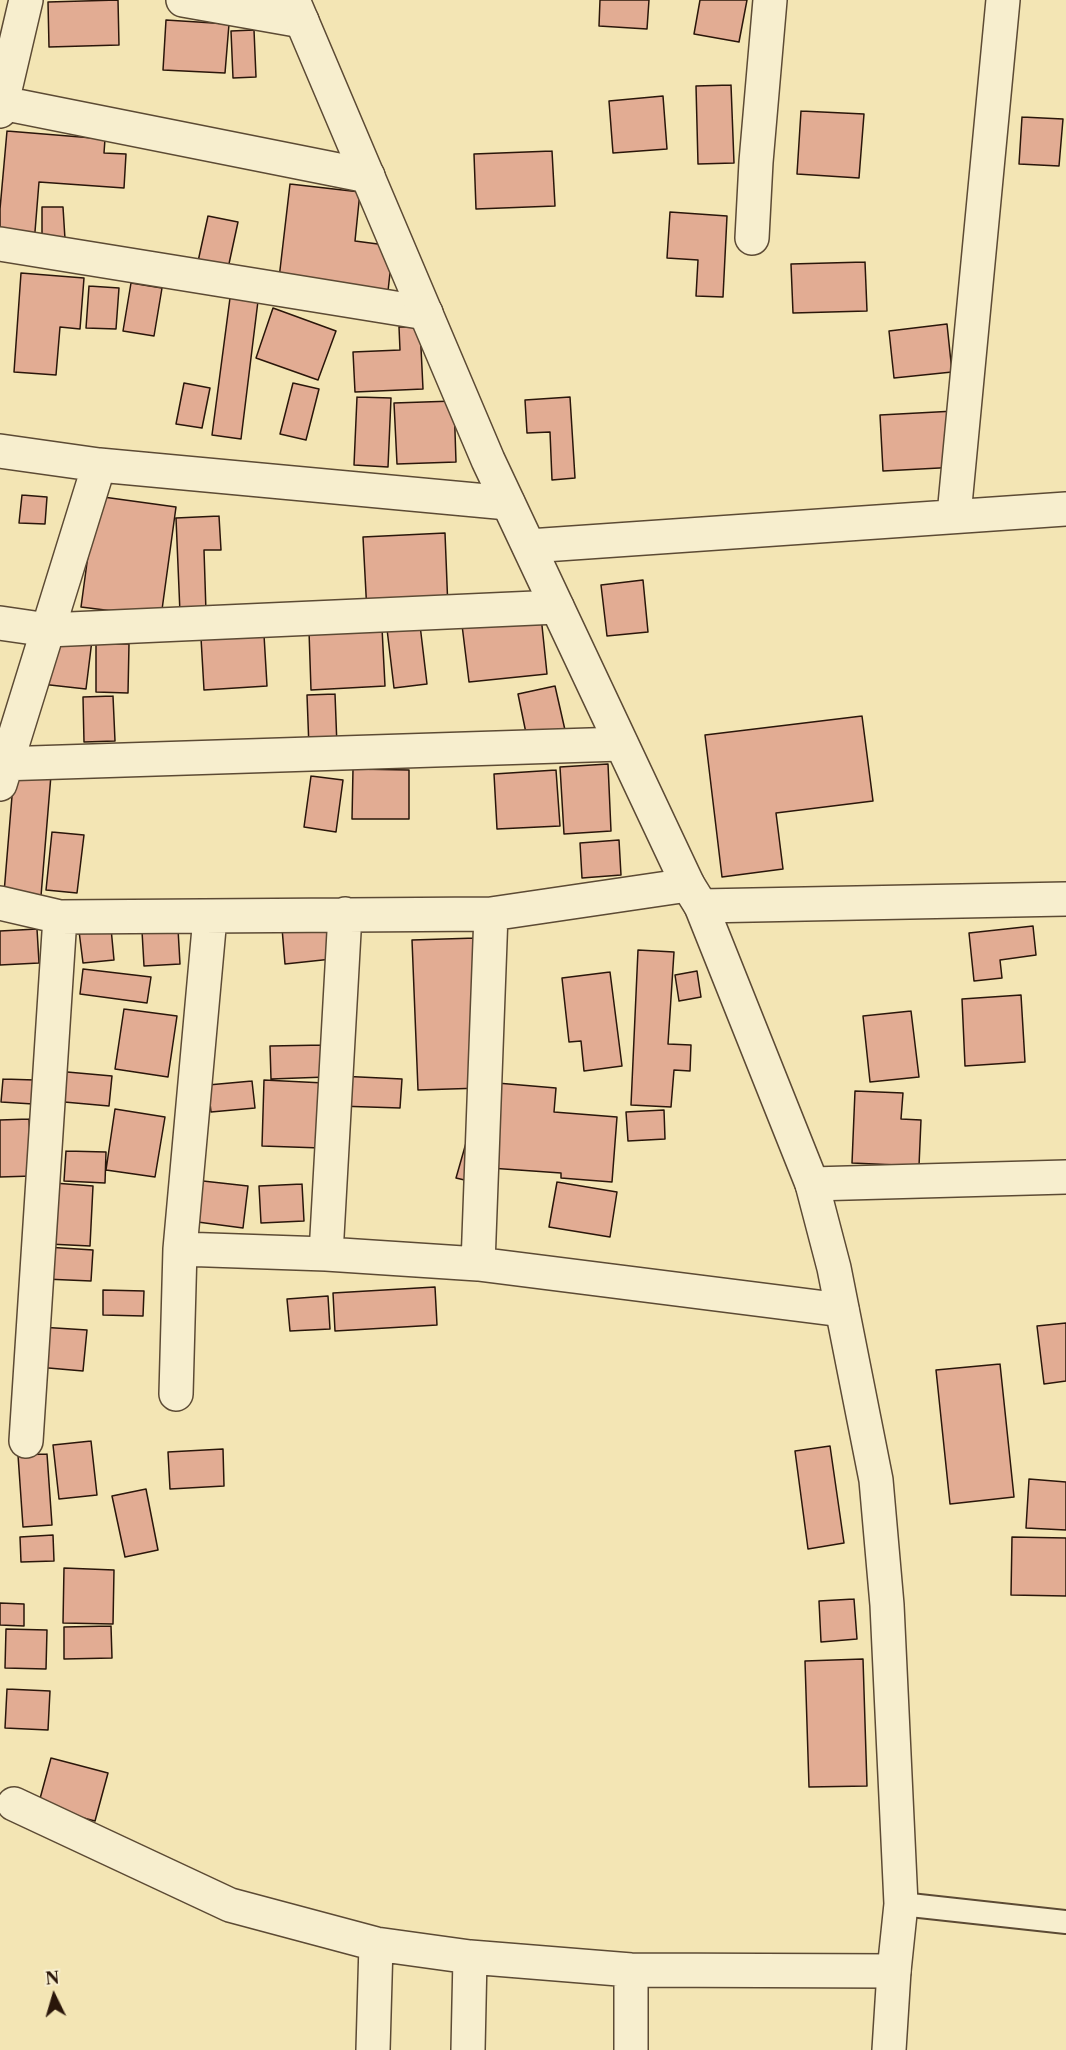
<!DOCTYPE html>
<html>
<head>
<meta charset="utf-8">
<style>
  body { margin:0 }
  #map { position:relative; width:1066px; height:2050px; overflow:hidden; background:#f3e5b4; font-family:"Libre Caslon Text",serif }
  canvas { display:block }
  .north { position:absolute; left:24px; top:1966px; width:60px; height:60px; -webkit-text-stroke:4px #f7eece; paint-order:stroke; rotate:355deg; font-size:16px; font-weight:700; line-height:24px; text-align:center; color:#2a160a }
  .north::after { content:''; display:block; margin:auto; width:21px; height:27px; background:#2a160a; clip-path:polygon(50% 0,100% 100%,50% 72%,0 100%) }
</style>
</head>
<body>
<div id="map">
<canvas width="1066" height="2050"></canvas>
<div class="north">N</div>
</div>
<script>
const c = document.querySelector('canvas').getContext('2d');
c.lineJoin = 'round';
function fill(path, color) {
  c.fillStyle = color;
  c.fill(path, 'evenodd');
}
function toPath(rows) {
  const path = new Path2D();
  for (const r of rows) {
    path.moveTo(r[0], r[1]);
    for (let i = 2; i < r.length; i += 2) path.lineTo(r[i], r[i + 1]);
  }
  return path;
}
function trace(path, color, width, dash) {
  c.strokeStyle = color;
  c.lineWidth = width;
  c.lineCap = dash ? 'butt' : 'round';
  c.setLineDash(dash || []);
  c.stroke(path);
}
const building = toPath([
  [118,0,119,45,49,47,48,2,118,0],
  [600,0,649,0,647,29,599,26,600,0],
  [700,0,747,0,739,42,694,34,700,0],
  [166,20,229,24,225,73,163,70,166,20],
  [254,30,256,77,233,78,231,31,254,30],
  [731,85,734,163,698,164,696,86,731,85],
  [663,96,667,149,613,153,609,101,663,96],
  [801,111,864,114,859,178,797,174,801,111],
  [1022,117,1063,119,1059,166,1019,164,1022,117],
  [7,131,105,139,104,153,126,154,124,188,39,182,34,244,0,241,0,209,7,131],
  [552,151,555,206,476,209,474,154,552,151],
  [290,184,360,192,355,241,393,246,387,300,278,287,290,184],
  [42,207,63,207,65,239,42,239,42,207],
  [670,212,727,216,723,297,696,296,698,260,667,258,670,212],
  [208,216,238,222,227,273,197,266,208,216],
  [865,262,867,311,793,313,791,264,865,262],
  [21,273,84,278,80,329,60,327,56,375,14,372,21,273],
  [131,283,162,288,154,336,123,331,131,283],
  [89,286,119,288,116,329,86,328,89,286],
  [230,298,258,301,241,439,212,435,230,298],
  [273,308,336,331,318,380,256,358,273,308],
  [947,324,952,372,894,378,889,331,947,324],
  [399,327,420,327,423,389,355,392,353,352,400,350,399,327],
  [184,383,210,388,202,428,176,424,184,383],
  [293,383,319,389,306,440,280,434,293,383],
  [357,397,391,398,388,467,354,465,357,397],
  [570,397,575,478,552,480,550,432,527,433,525,400,570,397],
  [454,401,456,462,397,464,394,403,454,401],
  [955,411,958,467,883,471,880,415,955,411],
  [22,495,47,497,45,524,19,523,22,495],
  [96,496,176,507,161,617,81,607,96,496],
  [219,516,221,550,204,550,206,612,180,613,176,518,219,516],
  [445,533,448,609,367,613,363,537,445,533],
  [643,580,648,632,607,636,601,585,643,580],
  [541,616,547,674,469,682,462,625,541,616],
  [420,625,427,684,394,688,387,629,420,625],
  [382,628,385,686,311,690,309,631,382,628],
  [46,635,92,640,86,689,41,684,46,635],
  [264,635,267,686,204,690,201,638,264,635],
  [96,644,129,644,128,693,96,692,96,644],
  [555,686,565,730,527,738,518,694,555,686],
  [335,694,337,746,309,748,307,695,335,694],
  [113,696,115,741,84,742,83,697,113,696],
  [862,716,873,801,776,813,783,869,722,877,705,735,862,716],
  [608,764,611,831,564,834,560,767,608,764],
  [353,769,409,770,409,819,352,819,353,769],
  [556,770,560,826,497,829,494,774,556,770],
  [14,772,51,775,41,896,4,893,14,772],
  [311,776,343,780,336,832,304,827,311,776],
  [52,832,84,835,77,893,46,890,52,832],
  [619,840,621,875,582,878,580,843,619,840],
  [329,923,332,959,285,964,282,928,329,923],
  [1033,926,1036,955,1000,960,1002,978,974,981,969,933,1033,926],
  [111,928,114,960,83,963,79,931,111,928],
  [37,929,39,963,0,965,0,931,37,929],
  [178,929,180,964,144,966,142,931,178,929],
  [476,938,482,1088,418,1090,412,940,476,938],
  [638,950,674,952,668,1044,691,1045,690,1071,674,1070,671,1107,631,1105,638,950],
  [83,969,151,977,147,1003,80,994,83,969],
  [697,971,701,997,679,1001,675,975,697,971],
  [610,972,622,1066,584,1071,581,1041,569,1042,562,978,610,972],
  [1021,995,1025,1062,965,1066,962,999,1021,995],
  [124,1009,177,1016,168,1077,115,1069,124,1009],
  [911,1011,919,1077,870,1082,863,1016,911,1011],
  [325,1045,326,1077,271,1079,270,1046,325,1045],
  [56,1071,112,1076,109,1106,53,1101,56,1071],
  [339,1076,402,1079,400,1108,338,1106,339,1076],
  [3,1079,35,1080,33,1104,1,1102,3,1079],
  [264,1080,324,1083,321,1148,262,1146,264,1080],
  [252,1081,255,1108,211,1112,208,1085,252,1081],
  [497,1083,556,1088,554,1112,617,1117,612,1182,561,1178,561,1173,490,1168,497,1083],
  [855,1091,903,1093,901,1119,921,1120,919,1166,852,1163,855,1091],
  [115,1109,165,1117,155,1177,106,1170,115,1109],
  [664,1110,665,1139,628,1141,626,1112,664,1110],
  [29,1119,32,1176,0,1177,0,1120,29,1119],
  [466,1143,473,1182,456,1178,466,1143],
  [66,1151,106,1152,105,1183,64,1181,66,1151],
  [194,1180,248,1186,243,1228,190,1221,194,1180],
  [557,1182,617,1192,610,1237,549,1227,557,1182],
  [54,1183,93,1186,90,1246,49,1244,54,1183],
  [302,1184,304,1221,261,1223,259,1186,302,1184],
  [46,1247,93,1250,91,1281,45,1279,46,1247],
  [435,1287,437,1325,335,1331,333,1293,435,1287],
  [103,1290,144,1291,143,1316,103,1315,103,1290],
  [328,1296,330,1329,290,1331,287,1299,328,1296],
  [1066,1323,1066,1381,1044,1384,1037,1326,1066,1323],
  [40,1327,87,1330,83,1371,37,1367,40,1327],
  [1000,1364,1014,1497,950,1504,936,1370,1000,1364],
  [91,1441,97,1495,59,1499,53,1445,91,1441],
  [830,1446,844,1543,808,1549,795,1451,830,1446],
  [223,1449,224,1486,170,1489,168,1452,223,1449],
  [47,1454,52,1525,23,1527,18,1455,47,1454],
  [1029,1479,1066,1482,1066,1530,1026,1528,1029,1479],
  [146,1489,158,1550,125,1557,112,1496,146,1489],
  [53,1535,54,1561,21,1562,20,1537,53,1535],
  [1012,1537,1066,1538,1066,1596,1011,1595,1012,1537],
  [64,1568,114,1570,113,1624,63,1623,64,1568],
  [854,1599,857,1639,821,1642,819,1601,854,1599],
  [0,1603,24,1604,24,1626,0,1625,0,1603],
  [111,1626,112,1658,64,1659,64,1627,111,1626],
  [6,1629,47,1630,46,1669,5,1668,6,1629],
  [863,1659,867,1786,809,1787,805,1661,863,1659],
  [7,1689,50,1691,48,1730,5,1728,7,1689],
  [51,1758,108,1773,95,1821,38,1806,51,1758]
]);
const service = toPath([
  [901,1904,1066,1922]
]);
const minor = toPath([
  [183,0,302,21],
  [2,103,368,176],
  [0,111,26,0],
  [752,238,756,162,770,0],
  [0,244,426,313],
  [0,451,99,465,508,503],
  [954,515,1003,0],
  [529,546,1066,509],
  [0,623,48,630,557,607],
  [0,764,621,744],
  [0,784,99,465],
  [0,903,60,917,491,914,688,885],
  [701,906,1066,899],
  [812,1184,1066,1177],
  [180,1249,326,1254,478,1264,842,1310],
  [326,1254,345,914],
  [478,1264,491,914],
  [176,1394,180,1249,210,917],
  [26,1441,60,917],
  [14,1804,230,1905,376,1944,470,1957,631,1970,894,1971],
  [373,2050,376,1944],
  [468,2050,470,1957],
  [631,2050,631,1970]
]);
const tertiary = toPath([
  [293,0,488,460,688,885,701,906,812,1184,834,1268,876,1480,887,1605,901,1904,894,1971,889,2050]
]);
fill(building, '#e2ac93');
trace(building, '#2a160a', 1.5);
trace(service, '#5c4a34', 26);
trace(minor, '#5c4a34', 36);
trace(tertiary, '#5c4a34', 36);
trace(service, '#f7eece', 22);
trace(minor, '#f7eece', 33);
trace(tertiary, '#f7eece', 33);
</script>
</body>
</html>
